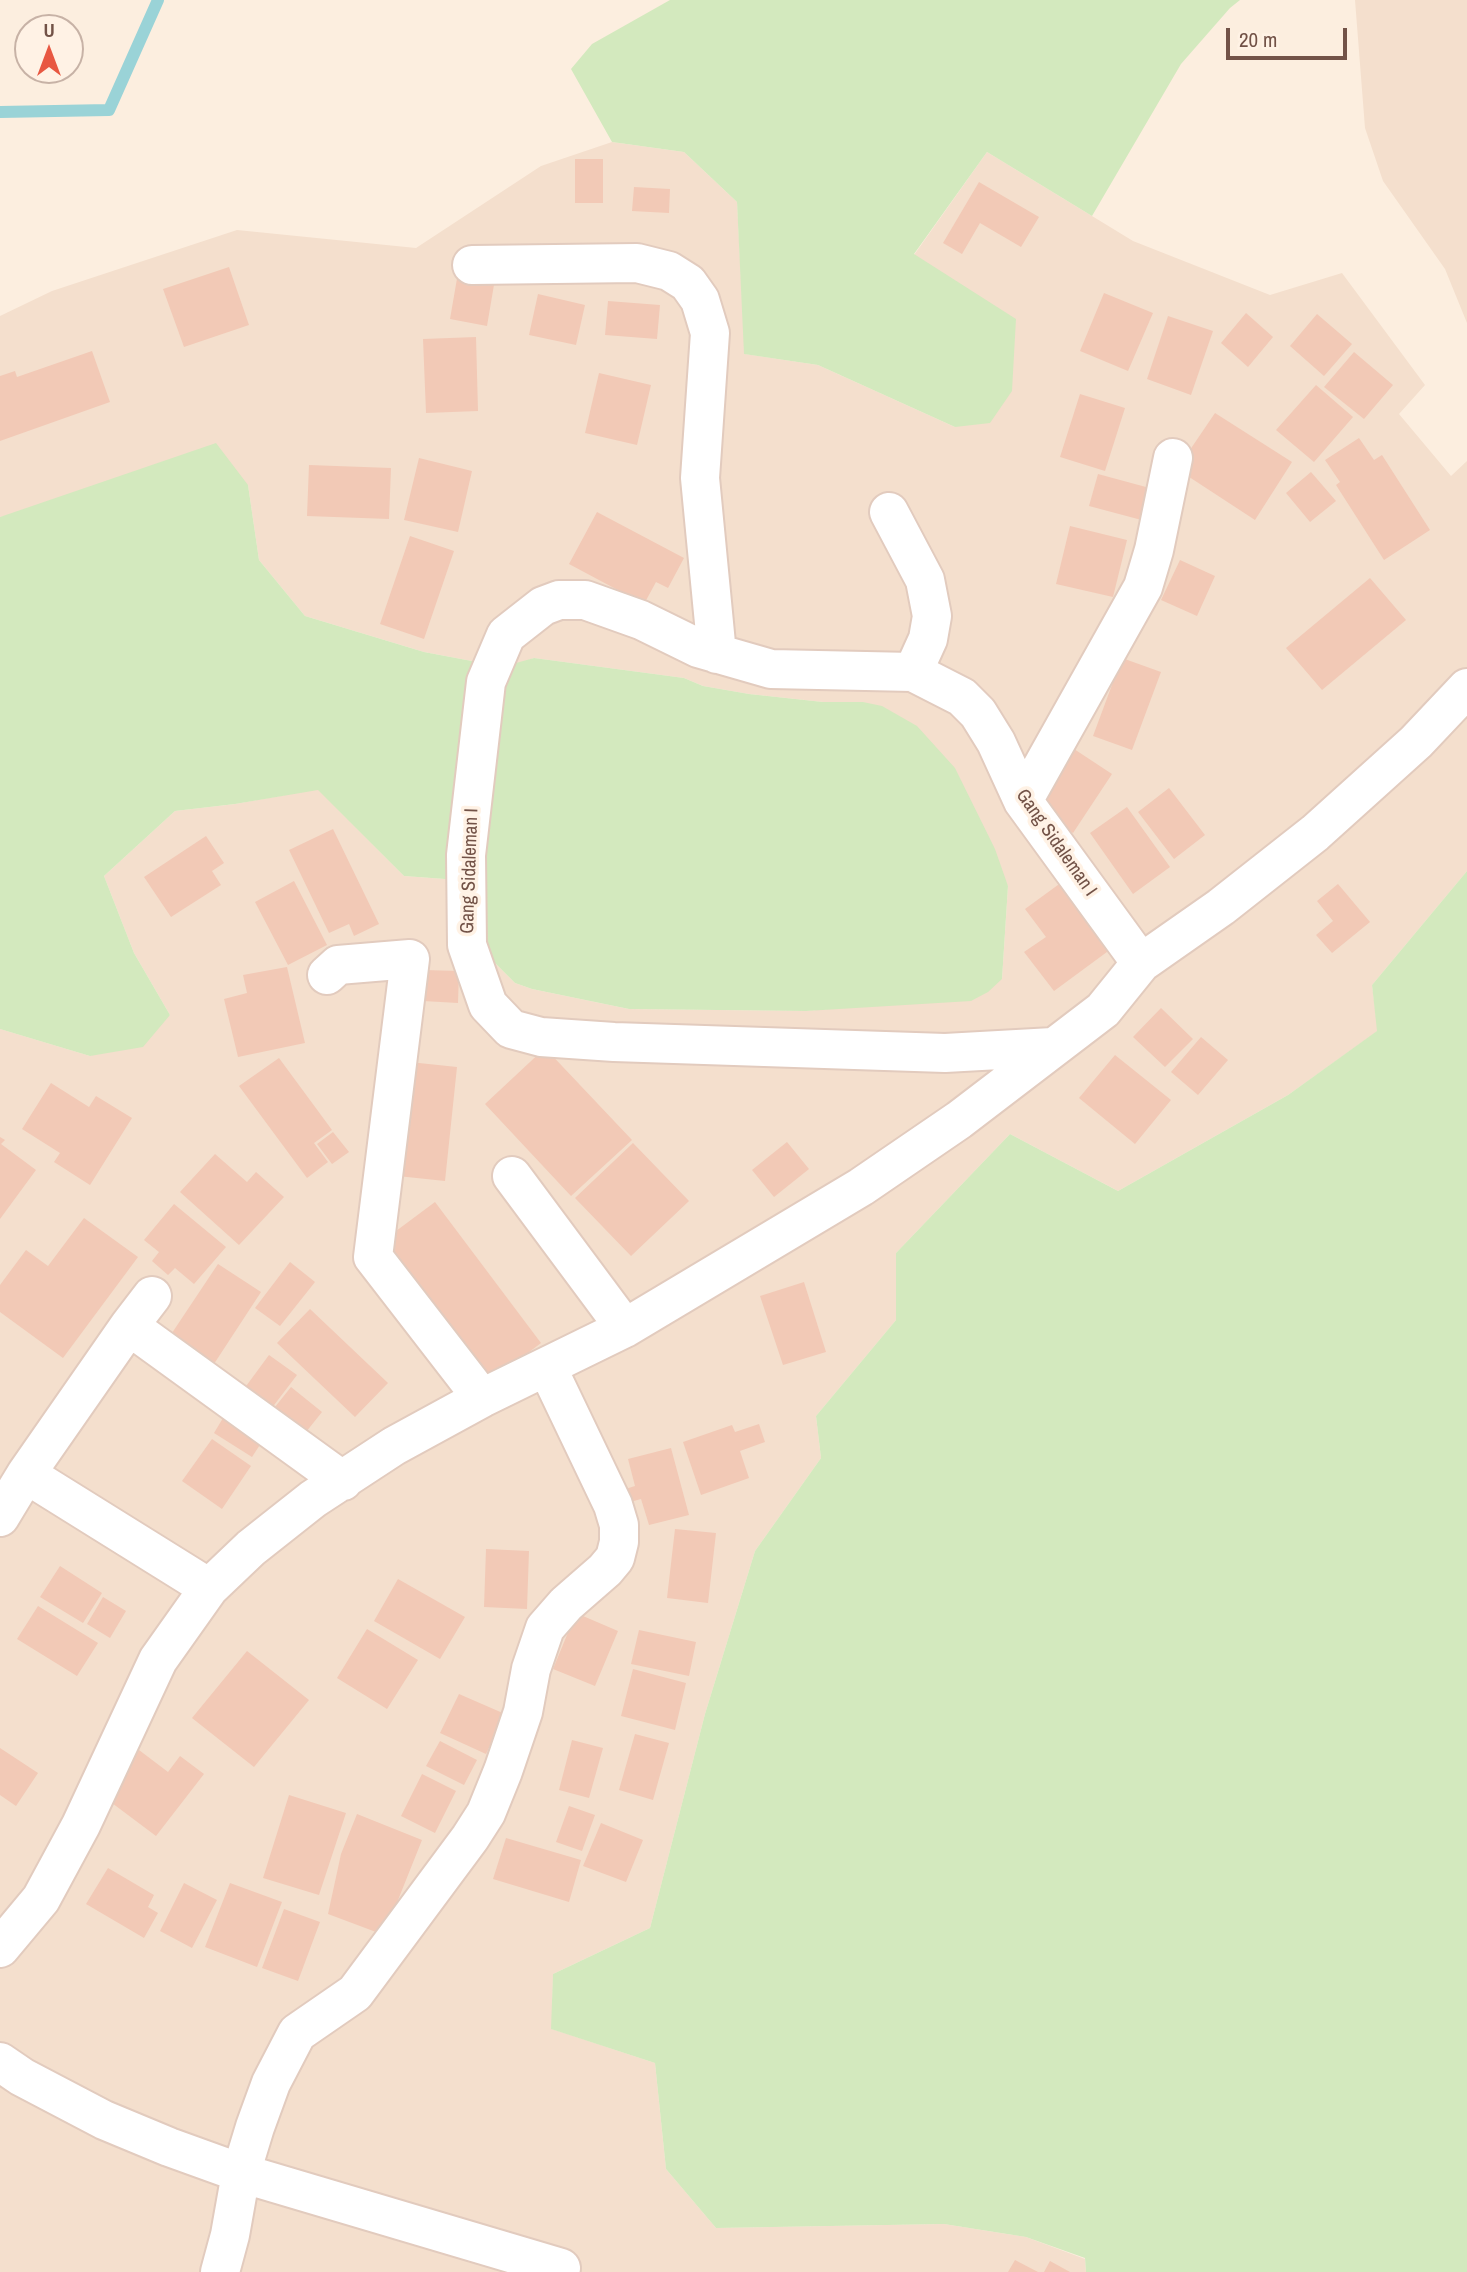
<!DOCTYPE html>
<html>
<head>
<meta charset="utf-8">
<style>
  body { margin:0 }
  #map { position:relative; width:1467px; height:2272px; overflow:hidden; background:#fceedf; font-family:"Archivo Narrow",sans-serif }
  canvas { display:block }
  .north { position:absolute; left:14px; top:14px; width:70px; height:70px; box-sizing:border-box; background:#fff2e5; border:2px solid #c7b2a6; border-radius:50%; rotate:0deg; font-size:19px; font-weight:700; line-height:28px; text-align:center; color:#725247 }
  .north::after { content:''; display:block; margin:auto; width:24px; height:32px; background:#e85842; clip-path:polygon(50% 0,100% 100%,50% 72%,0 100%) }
  .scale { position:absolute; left:1226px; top:28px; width:121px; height:32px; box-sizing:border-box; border:4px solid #725247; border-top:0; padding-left:9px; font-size:21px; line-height:24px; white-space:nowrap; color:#725247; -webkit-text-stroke:5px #fff2e5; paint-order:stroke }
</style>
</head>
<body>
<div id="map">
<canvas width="1467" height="2272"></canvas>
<div class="north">U</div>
<div class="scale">20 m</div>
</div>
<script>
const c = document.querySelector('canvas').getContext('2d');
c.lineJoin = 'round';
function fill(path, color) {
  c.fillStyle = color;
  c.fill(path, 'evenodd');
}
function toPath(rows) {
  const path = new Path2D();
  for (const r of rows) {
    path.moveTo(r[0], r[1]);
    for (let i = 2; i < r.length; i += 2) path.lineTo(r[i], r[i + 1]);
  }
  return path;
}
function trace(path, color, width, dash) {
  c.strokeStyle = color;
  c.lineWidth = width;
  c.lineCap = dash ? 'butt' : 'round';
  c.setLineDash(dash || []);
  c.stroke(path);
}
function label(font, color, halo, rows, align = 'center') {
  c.font = font + ' "Archivo Narrow",sans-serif';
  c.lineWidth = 7;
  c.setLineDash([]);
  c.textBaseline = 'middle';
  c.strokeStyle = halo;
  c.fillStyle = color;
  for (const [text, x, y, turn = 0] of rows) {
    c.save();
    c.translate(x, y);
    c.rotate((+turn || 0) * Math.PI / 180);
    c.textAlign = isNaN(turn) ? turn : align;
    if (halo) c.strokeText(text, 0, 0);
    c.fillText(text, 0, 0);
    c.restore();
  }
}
const residential = toPath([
  [1355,0,1467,0,1467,323,1445,269,1383,181,1365,128],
  [612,142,684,152,737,202,745,354,818,365,955,427,914,255,987,152,1133,241,1270,295,1342,273,1425,385,1399,414,1451,476,1467,461,1467,871,1372,985,1378,1031,1288,1095,1118,1191,1010,1134,896,1253,896,1320,816,1416,821,1458,755,1551,705,1714,650,1928,553,1974,552,2029,655,2063,666,2169,716,2228,944,2224,1026,2237,1085,2259,1086,2272,0,2272,0,1029,90,1056,170,1015,134,953,104,876,175,811,235,804,318,789,404,876,486,882,485,953,515,983,532,989,629,1009,806,1011,870,1005,1002,979,1008,886,863,702,823,702,749,694,703,686,684,678,534,658,509,668,424,652,305,616,259,560,248,485,0,517,0,316,52,291,237,230,416,248,541,166]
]);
const green = toPath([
  [670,0,1240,0,1230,8,1181,64,1092,216,987,152,914,254,1016,319,1012,391,990,423,955,427,818,365,744,354,737,202,684,152,612,142,571,69,592,44],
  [216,443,248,485,259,560,305,616,424,652,509,668,516,663,534,658,684,678,703,686,749,694,823,702,863,702,882,706,917,726,955,768,995,849,1008,886,1002,979,988,992,971,1001,806,1011,629,1009,532,989,515,983,485,953,486,882,404,876,318,790,235,804,175,811,104,876,134,953,170,1015,143,1047,90,1056,0,1029,0,517],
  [1467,871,1467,2272,1086,2272,1085,2258,1026,2237,944,2224,716,2228,666,2169,655,2063,551,2029,553,1974,650,1928,705,1714,755,1551,821,1458,816,1416,896,1320,896,1253,1010,1134,1118,1191,1288,1095,1377,1031,1372,985]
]);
const stream = toPath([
  [0,112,109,110,158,0]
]);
const building = toPath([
  [575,159,603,159,603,203,575,203],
  [979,182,1039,217,1021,247,980,223,962,254,943,243],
  [634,187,670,189,669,213,632,211],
  [229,267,249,325,184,347,163,289],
  [459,267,496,273,487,326,450,319],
  [1104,293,1153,313,1128,371,1080,351],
  [538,294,585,305,576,345,529,335],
  [608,301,660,305,657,339,605,335],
  [1246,313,1273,337,1248,367,1221,343],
  [1317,314,1352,344,1324,376,1290,346],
  [1168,316,1213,331,1191,395,1147,379],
  [476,337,478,411,426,413,423,339],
  [92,351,110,402,0,441,0,376,15,371,17,377],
  [1354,352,1393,385,1364,419,1324,387],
  [599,373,651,385,637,445,585,433],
  [1316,385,1353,417,1314,462,1276,430],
  [1080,394,1125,408,1105,471,1060,457],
  [1215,413,1292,462,1255,520,1177,469],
  [1359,438,1374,460,1382,455,1430,530,1384,560,1336,485,1340,482,1325,460],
  [419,458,472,471,458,532,404,520],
  [309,465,391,468,389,519,307,516],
  [1311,472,1336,501,1310,522,1286,493],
  [1098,474,1157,490,1149,522,1089,506],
  [597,512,684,558,668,588,656,582,644,604,569,564],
  [1070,526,1127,540,1113,597,1056,584],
  [410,536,454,551,424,639,380,624],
  [1180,560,1215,576,1197,616,1161,600],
  [1370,578,1406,620,1322,690,1286,648],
  [1122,658,1161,672,1132,750,1093,736],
  [1074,749,1112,774,1073,833,1034,807],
  [1169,788,1205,835,1174,859,1138,812],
  [1127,807,1170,867,1133,894,1090,833],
  [333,829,379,924,354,936,349,924,329,933,289,850],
  [206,836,224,863,212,871,221,885,171,917,144,877],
  [294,881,327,945,288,965,255,902],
  [1062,882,1111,949,1054,991,1024,952,1046,937,1025,909],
  [1338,884,1370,922,1332,953,1316,935,1333,921,1317,901],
  [287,967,305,1043,238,1057,224,999,247,993,243,975],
  [424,970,459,971,458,1003,423,1001],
  [1161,1008,1193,1039,1165,1067,1133,1037],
  [1201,1037,1228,1060,1198,1095,1171,1072],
  [545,1048,632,1140,571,1196,485,1104],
  [1115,1055,1171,1100,1135,1144,1079,1098],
  [279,1058,332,1130,314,1143,328,1162,307,1178,239,1086],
  [400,1061,457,1067,445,1181,388,1175],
  [51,1083,89,1107,96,1096,132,1118,90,1185,54,1162,60,1153,22,1129],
  [333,1132,349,1152,332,1164,317,1144],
  [0,1137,5,1140,1,1144,36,1170,0,1219],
  [787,1142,809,1169,774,1197,752,1170],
  [633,1143,689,1201,631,1256,575,1198],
  [215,1154,247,1182,256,1172,284,1197,239,1245,180,1192],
  [435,1202,541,1343,491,1381,384,1240],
  [174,1204,226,1247,194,1284,175,1268,168,1275,152,1261,159,1252,144,1240],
  [84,1218,138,1257,63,1358,0,1312,0,1285,26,1250,48,1266],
  [290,1262,315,1282,280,1326,255,1308],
  [218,1264,261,1292,210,1370,166,1342],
  [804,1282,826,1352,783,1365,760,1296],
  [310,1309,388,1383,355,1417,277,1343],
  [269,1355,297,1375,268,1413,241,1393],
  [291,1387,322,1412,302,1437,271,1412],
  [226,1413,265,1437,252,1457,214,1433],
  [759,1424,765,1442,740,1451,749,1478,701,1495,683,1442,732,1425,735,1432],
  [212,1439,251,1466,222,1509,182,1481],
  [671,1448,689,1515,649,1525,641,1499,623,1504,619,1491,635,1486,628,1459],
  [675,1529,716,1533,708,1603,667,1598],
  [486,1549,529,1551,527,1609,484,1607],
  [60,1566,102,1593,83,1623,40,1597],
  [398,1579,465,1617,440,1659,374,1621],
  [103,1597,126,1611,110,1638,87,1624],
  [38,1606,98,1643,77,1676,17,1639],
  [576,1613,618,1631,595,1686,553,1669],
  [367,1629,418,1660,387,1709,337,1678],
  [639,1630,696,1642,689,1676,631,1664],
  [247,1651,309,1700,254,1767,192,1718],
  [633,1669,686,1683,675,1730,621,1716],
  [459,1694,505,1714,486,1754,440,1733],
  [635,1734,669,1743,653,1800,619,1790],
  [572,1740,603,1748,589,1798,559,1790],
  [440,1741,477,1760,464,1785,426,1766],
  [0,1748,38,1773,16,1806,0,1795],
  [139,1750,168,1772,180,1756,204,1774,156,1836,104,1797],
  [422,1774,456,1791,435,1833,401,1816],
  [289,1795,346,1813,319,1895,263,1878],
  [569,1806,595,1815,582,1851,556,1842],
  [357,1814,422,1840,384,1935,328,1914,341,1854],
  [601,1823,643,1840,626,1882,583,1866],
  [506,1838,581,1860,569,1902,493,1879],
  [108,1868,154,1895,148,1907,158,1913,144,1938,86,1904],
  [184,1883,217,1900,192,1948,160,1931],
  [230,1883,282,1902,257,1967,205,1947],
  [284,1909,320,1922,298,1981,262,1968],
  [1015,2260,1038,2272,1008,2272],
  [1050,2261,1070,2272,1044,2272]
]);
const street = toPath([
  [472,265,637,263,669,271,688,283,700,300,710,333,700,478,717,654],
  [889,512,925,580,932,616,928,639,913,672],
  [1023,801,1143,587,1154,550,1173,458],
  [327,975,338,965,410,959,373,1257,482,1398],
  [1053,1047,945,1053,614,1042,541,1037,511,1029,488,1005,467,945,466,855,486,682,506,635,543,606,559,600,585,600,641,620,698,648,771,669,913,672,962,697,978,713,996,742,1023,801,1141,963],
  [512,1176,625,1328],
  [129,1326,152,1296],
  [26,1474,129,1326,343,1481],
  [0,1517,26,1474,209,1588],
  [0,1948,41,1899,81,1825,158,1660,209,1588,251,1548,313,1499,394,1446,482,1398,625,1328,861,1187,959,1120,1103,1010,1141,963,1221,907,1315,833,1416,742,1467,688],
  [0,2062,22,2077,104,2120,169,2147,241,2173,561,2268],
  [220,2272,230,2235,241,2173,255,2127,271,2083,297,2033,355,1993,470,1838,486,1813,503,1771,523,1712,531,1669,545,1628,566,1604,605,1570,615,1558,619,1542,619,1525,613,1505,547,1367]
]);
const streetNames = [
  ["Gang Sidaleman I",1056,843,55],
  ["Gang Sidaleman I",470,871,-88]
];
fill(residential, '#f4dfcd');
fill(green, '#d3e9be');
trace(stream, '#9ad3d7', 12);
fill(building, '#f2c9b6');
trace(street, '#e2cbbe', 42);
trace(street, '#fff', 38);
label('19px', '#725247', '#fff2e5', streetNames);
</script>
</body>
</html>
